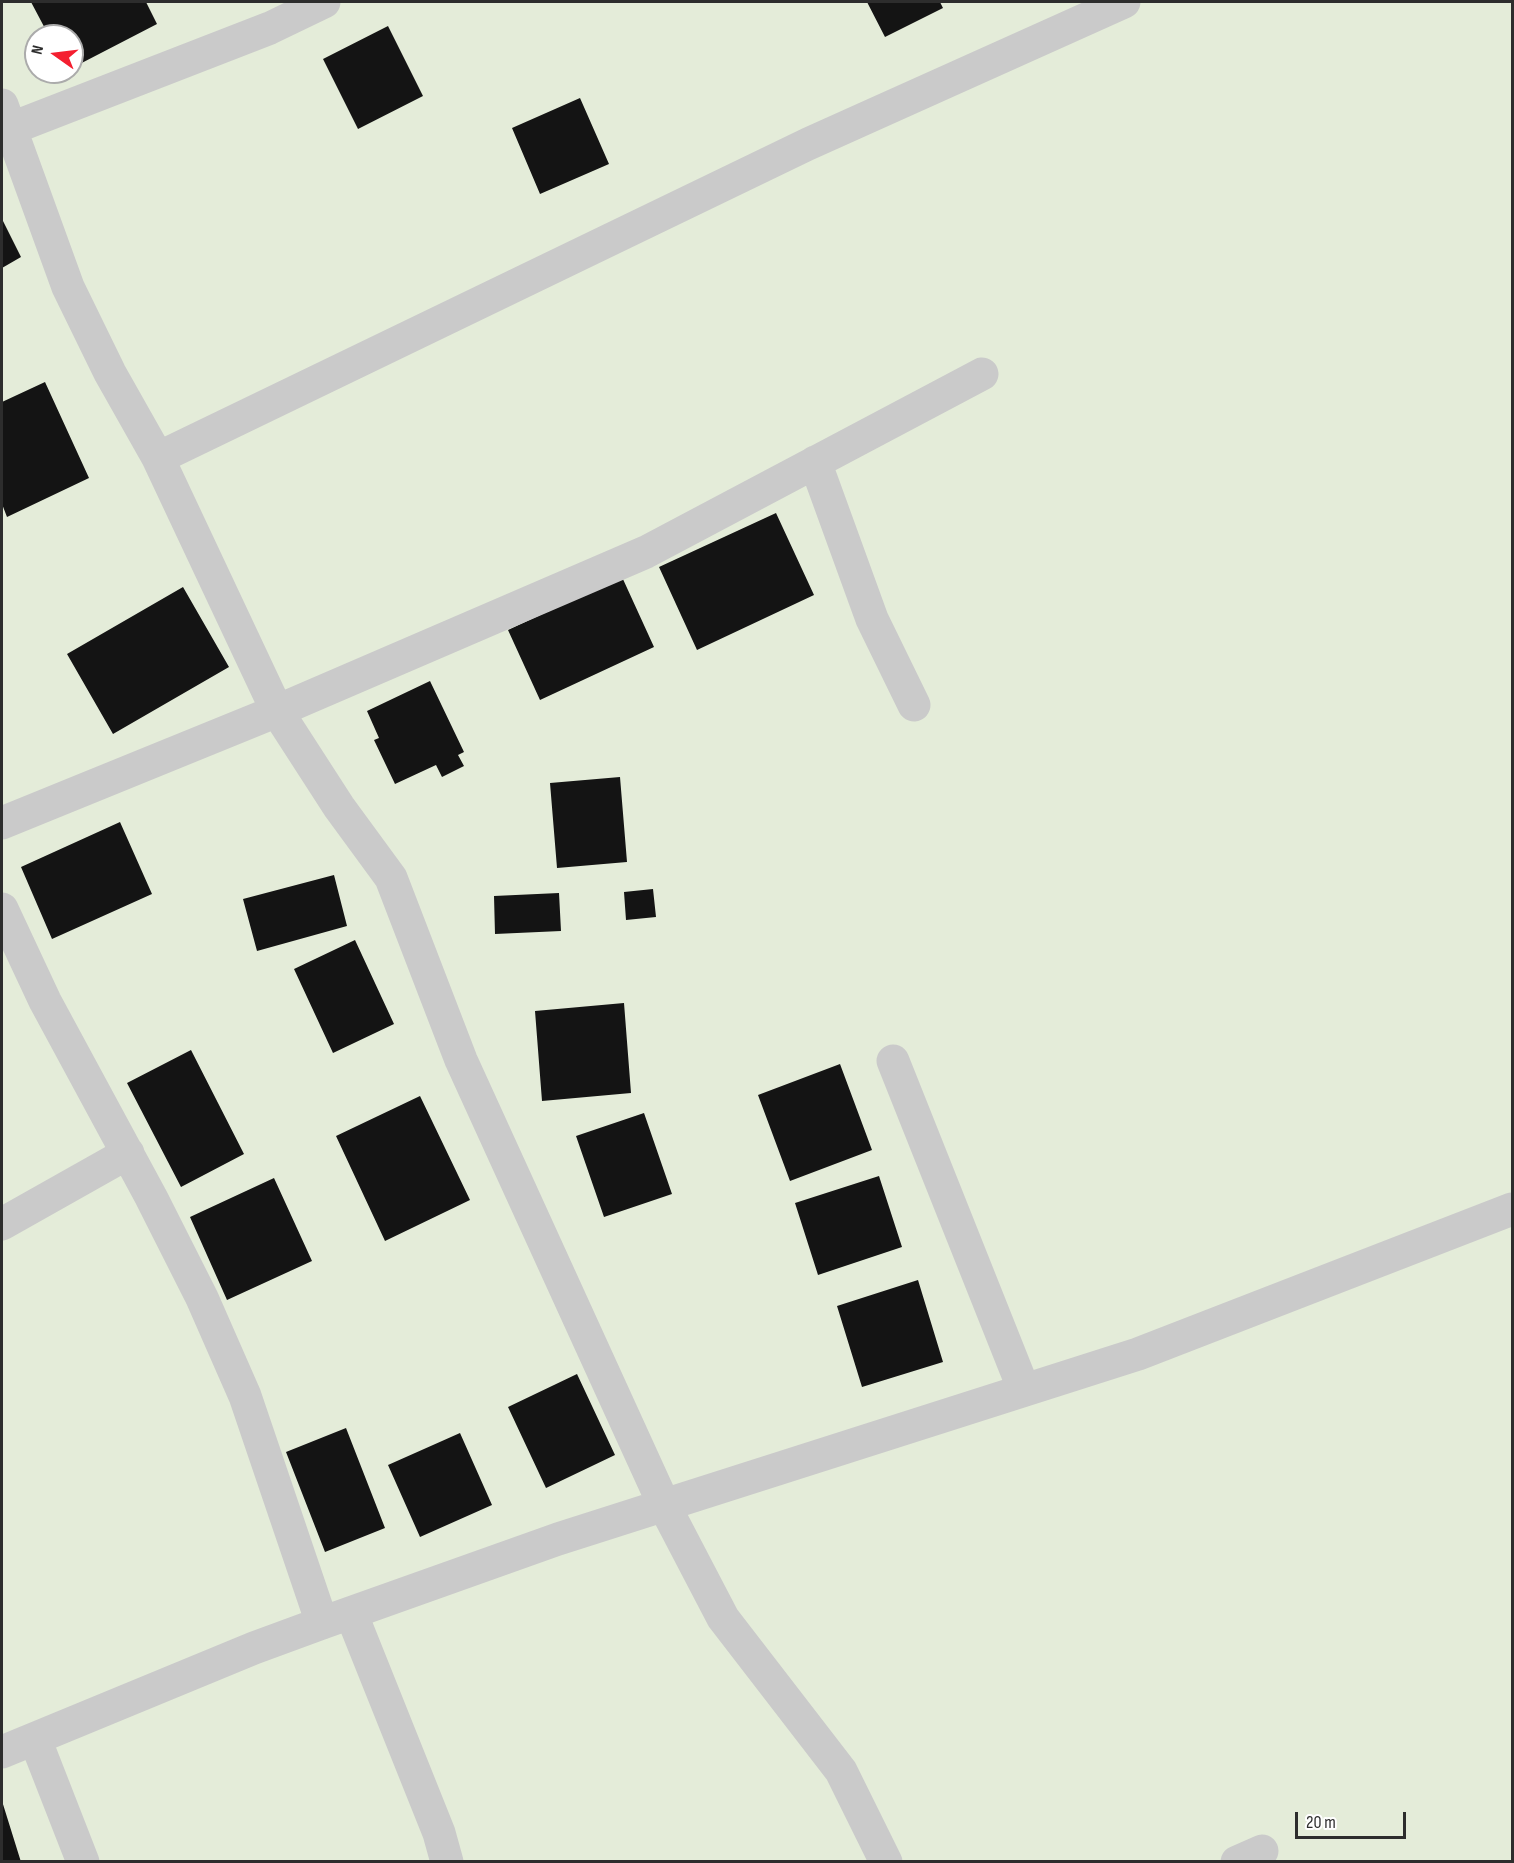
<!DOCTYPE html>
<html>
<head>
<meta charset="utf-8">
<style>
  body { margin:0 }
  #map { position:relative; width:1514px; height:1863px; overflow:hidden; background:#fff; font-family:"Sofia Sans Condensed",sans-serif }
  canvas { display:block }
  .frame { position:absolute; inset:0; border:3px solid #2d2d2d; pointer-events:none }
  .north { position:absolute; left:24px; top:24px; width:60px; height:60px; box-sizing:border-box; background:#fff; border:2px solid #ababab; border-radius:50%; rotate:284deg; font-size:16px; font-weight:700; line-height:24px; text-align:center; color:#2d2d2d }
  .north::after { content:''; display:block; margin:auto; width:21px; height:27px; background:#f41f30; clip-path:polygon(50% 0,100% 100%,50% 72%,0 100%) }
  .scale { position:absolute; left:1295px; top:1812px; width:111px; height:27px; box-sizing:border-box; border:3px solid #2d2d2d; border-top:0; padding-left:8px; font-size:18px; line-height:21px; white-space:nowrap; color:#2d2d2d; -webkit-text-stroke:4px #fff; paint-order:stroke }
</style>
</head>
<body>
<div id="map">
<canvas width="1514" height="1863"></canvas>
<div class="frame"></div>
<div class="north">N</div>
<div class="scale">20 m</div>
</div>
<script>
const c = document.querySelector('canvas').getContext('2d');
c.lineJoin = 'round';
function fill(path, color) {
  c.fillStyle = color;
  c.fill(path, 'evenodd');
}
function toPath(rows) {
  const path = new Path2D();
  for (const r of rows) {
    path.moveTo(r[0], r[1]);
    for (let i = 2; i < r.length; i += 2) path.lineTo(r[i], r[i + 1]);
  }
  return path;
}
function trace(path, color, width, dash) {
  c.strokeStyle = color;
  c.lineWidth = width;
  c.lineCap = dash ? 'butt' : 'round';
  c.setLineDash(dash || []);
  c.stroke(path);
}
const green = toPath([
  [2,2,1512,2,1512,1861,2,1861],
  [36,36,72,36,72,72,36,72]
]);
const building = toPath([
  [31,2,146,2,157,24,72,68,72,36,49,36],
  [867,2,940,2,943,8,885,37],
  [388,26,423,96,358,129,323,59],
  [580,98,609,164,540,194,512,128],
  [2,219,21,257,2,268],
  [45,382,89,478,7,517,2,504,2,402],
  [776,513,814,595,697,650,659,567],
  [622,577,654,647,540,700,508,630],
  [183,587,229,667,113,734,67,654],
  [430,681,464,752,458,755,464,766,442,777,436,765,395,784,374,740,379,738,367,711],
  [620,777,627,862,557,868,550,783],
  [120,822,152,894,52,939,21,867],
  [334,875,347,926,257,951,243,899],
  [653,889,656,917,626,920,624,892],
  [559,893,561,931,495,934,494,896],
  [355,940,394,1024,333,1053,294,969],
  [624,1003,631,1093,542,1101,535,1011],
  [191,1050,244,1154,181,1187,127,1083],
  [840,1064,872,1150,790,1181,758,1095],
  [420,1096,470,1200,385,1241,336,1136],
  [644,1113,672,1194,604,1217,576,1136],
  [879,1176,902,1247,818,1275,795,1203],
  [274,1178,312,1261,227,1300,190,1217],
  [918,1280,943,1362,862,1387,837,1306],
  [577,1374,615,1455,546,1488,508,1407],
  [346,1428,385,1528,325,1552,286,1452],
  [460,1433,492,1505,420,1537,388,1465],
  [2,1801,21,1862,2,1862]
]);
const minor = toPath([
  [2,105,68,287,110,373,158,458,277,711,339,807,391,878,461,1060,664,1505,723,1618,841,1771,886,1862],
  [2,132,270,28,324,2],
  [158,458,808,144,1124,2],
  [815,462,872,619,914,705],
  [2,823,277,711,646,552,982,374],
  [2,909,45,1001,151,1197,202,1298,245,1396,322,1623],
  [893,1061,1024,1390],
  [2,1224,128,1153],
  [351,1613,439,1833,447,1862],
  [35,1739,83,1862],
  [2,1752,254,1648,322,1623,558,1539,1138,1354,1512,1209],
  [1237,1862,1262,1851]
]);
fill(green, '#e4ecd9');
fill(building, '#141414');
trace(minor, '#cacaca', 33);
</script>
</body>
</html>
